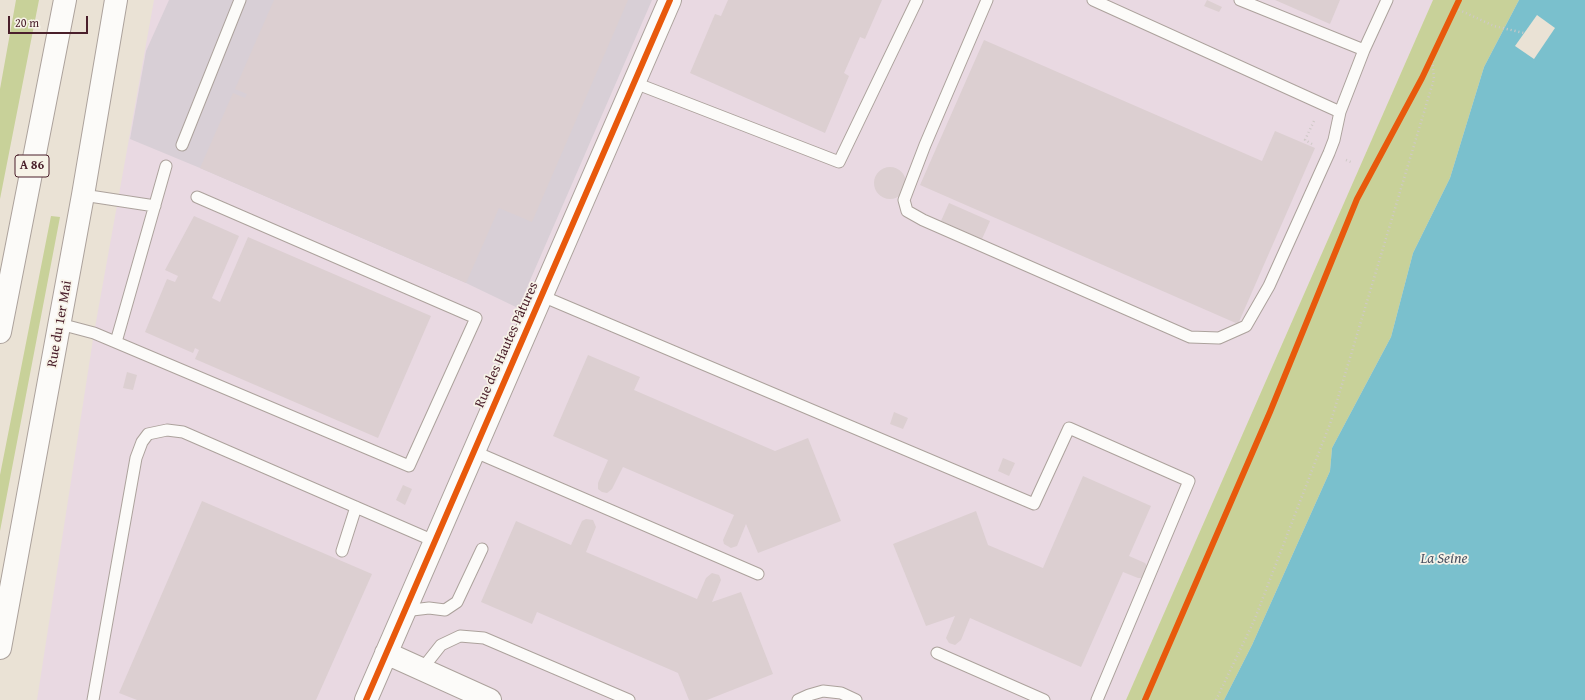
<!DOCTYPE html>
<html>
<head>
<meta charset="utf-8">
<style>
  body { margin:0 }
  #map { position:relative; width:1585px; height:700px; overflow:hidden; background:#eae2d5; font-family:"Gentium Book Plus",serif }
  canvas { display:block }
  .scale { position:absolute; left:8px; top:16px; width:80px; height:18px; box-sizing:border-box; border:2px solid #4a1f2b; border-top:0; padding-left:5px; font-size:12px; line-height:14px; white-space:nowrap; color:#4a1f2b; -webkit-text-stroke:3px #f7f3e8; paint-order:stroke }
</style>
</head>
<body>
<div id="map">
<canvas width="1585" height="700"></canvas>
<div class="scale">20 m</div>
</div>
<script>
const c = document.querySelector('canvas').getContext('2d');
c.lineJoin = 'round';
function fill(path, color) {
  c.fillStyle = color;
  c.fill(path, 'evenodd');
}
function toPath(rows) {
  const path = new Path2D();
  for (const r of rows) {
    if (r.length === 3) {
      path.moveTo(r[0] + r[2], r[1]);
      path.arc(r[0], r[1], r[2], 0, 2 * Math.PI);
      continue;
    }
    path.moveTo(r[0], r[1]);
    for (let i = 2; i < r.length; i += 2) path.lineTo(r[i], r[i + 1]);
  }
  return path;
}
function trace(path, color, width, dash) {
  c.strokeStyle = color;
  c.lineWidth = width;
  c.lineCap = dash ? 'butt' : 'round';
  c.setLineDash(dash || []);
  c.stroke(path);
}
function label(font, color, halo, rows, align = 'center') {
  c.font = font + ' "Gentium Book Plus",serif';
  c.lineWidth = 3.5;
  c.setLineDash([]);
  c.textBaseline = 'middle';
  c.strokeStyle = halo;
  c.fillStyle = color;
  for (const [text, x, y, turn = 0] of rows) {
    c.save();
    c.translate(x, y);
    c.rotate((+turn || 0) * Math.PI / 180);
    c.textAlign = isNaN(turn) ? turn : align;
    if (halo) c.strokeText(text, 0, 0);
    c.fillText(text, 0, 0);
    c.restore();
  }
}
const built = toPath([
  [154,0,1433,0,1126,700,37,700,94,333]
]);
const industrial = toPath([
  [169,0,652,0,518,308,466,283,200,168,130,139,146,51]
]);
const green = toPath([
  [16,0,39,0,0,199,0,89],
  [1433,0,1519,0,1484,67,1450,178,1413,253,1391,337,1332,448,1330,471,1252,645,1224,700,1126,700],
  [51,216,60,217,0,531,0,475]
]);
const water = toPath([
  [1519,0,1585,0,1585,700,1224,700,1252,645,1330,471,1332,448,1391,337,1413,253,1450,178,1484,67]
]);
const pier = toPath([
  [1537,15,1555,28,1534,59,1515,46]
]);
const building = toPath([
  [274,0,628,0,532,222,499,208,466,283,200,168,233,93,245,98,247,94,235,89],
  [728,0,882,0,865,39,860,37,844,73,849,76,825,133,690,73,715,14,721,16],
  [1207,0,1222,7,1219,12,1204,6],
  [1275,0,1340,0,1330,24],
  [984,40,1262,161,1275,131,1315,148,1238,324,920,185],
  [890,183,16],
  [949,203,990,221,982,239,941,221],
  [194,216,239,236,212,298,220,302,248,237,431,316,378,438,195,359,199,350,195,348,193,353,145,332,167,279,175,282,178,276,165,270],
  [588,355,640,377,634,390,775,451,808,438,841,521,758,553,746,524,737,546,731,548,724,544,723,540,734,515,623,467,612,489,607,493,602,492,598,489,598,483,608,460,553,436],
  [127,372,137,375,133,390,123,388],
  [894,412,908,418,903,429,890,424],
  [1003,458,1015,463,1009,476,998,471],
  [1083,476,1151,506,1129,556,1145,563,1147,566,1143,578,1138,578,1123,572,1081,667,970,618,961,640,955,645,949,643,946,638,955,616,926,626,893,544,976,511,988,545,1043,568],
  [403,485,412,489,405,505,396,500],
  [202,501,372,574,316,700,137,700,119,693],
  [586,519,593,520,596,527,586,552,697,599,706,578,712,573,719,575,721,580,712,602,741,592,773,674,707,700,689,700,678,673,537,612,532,624,481,602,516,521,571,545,582,521]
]);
const path = toPath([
  [1455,8,1494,26,1524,33],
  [1312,144,1305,140,1314,121],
  [1346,160,1353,163],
  [1216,700,1254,621,1331,421,1434,79,1432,57]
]);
const lane = toPath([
  [987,0,925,145,904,200,907,211,923,220,1190,337,1219,338,1246,326,1269,286,1329,153,1334,140,1340,112,1364,50,1387,0],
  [1093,0,1340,112],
  [1240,0,1364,50],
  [635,83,839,162,917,0],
  [182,145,240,0],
  [83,195,155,206],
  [542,296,1034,504,1069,428,1189,481,1097,700],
  [60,324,94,333,409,466,476,318,197,197],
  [116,342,166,166],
  [473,451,758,574],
  [342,551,356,507],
  [404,611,429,608,445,610,457,602,482,549],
  [937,653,1044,700],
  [422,669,441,645,460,636,484,638,629,700],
  [93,700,136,458,142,442,148,434,167,430,183,432,434,541],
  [798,700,809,695,823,691,841,693,856,700]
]);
const street = toPath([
  [386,653,490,700],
  [366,700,670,0]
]);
const secondary = toPath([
  [0,648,83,195,116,0]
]);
const highway = toPath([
  [0,332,65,0]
]);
const cycleway = toPath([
  [366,700,670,0],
  [1145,700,1270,412,1357,199,1422,78,1459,0]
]);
const shields = [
  [32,166,34]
];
const shieldNames = [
  ["A 86",32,166]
];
const streetNames = [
  ["Rue du 1er Mai",60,324,-80],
  ["Rue des Hautes Pâtures",507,345,-66]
];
const waterNames = [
  ["La Seine",1444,559]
];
fill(built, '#e9d9e2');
fill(industrial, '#d8cfd6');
fill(green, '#c8d199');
fill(water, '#7ac0cd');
fill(pier, '#eae2d5');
fill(building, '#dccfd1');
trace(lane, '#aca29c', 13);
trace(street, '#aca29c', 24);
trace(secondary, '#aca29c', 24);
trace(highway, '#aca29c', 24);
trace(path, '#cfc9c7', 2.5, [1, 3]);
trace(lane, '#fcfbf9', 11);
trace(street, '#fcfbf9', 22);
trace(secondary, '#fcfbf9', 22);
trace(highway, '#fcfbf9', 22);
trace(cycleway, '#e8590c', 6);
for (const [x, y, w] of shields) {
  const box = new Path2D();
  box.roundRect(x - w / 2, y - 11, w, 22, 3);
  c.fillStyle = '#f7f3e8';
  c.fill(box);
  trace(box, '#4a1f2b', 1);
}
label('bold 13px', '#4a1f2b', null, shieldNames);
label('14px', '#4a1f2b', '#f7f3e8', streetNames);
label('italic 15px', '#4a5262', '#f7f3e8', waterNames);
</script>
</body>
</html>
